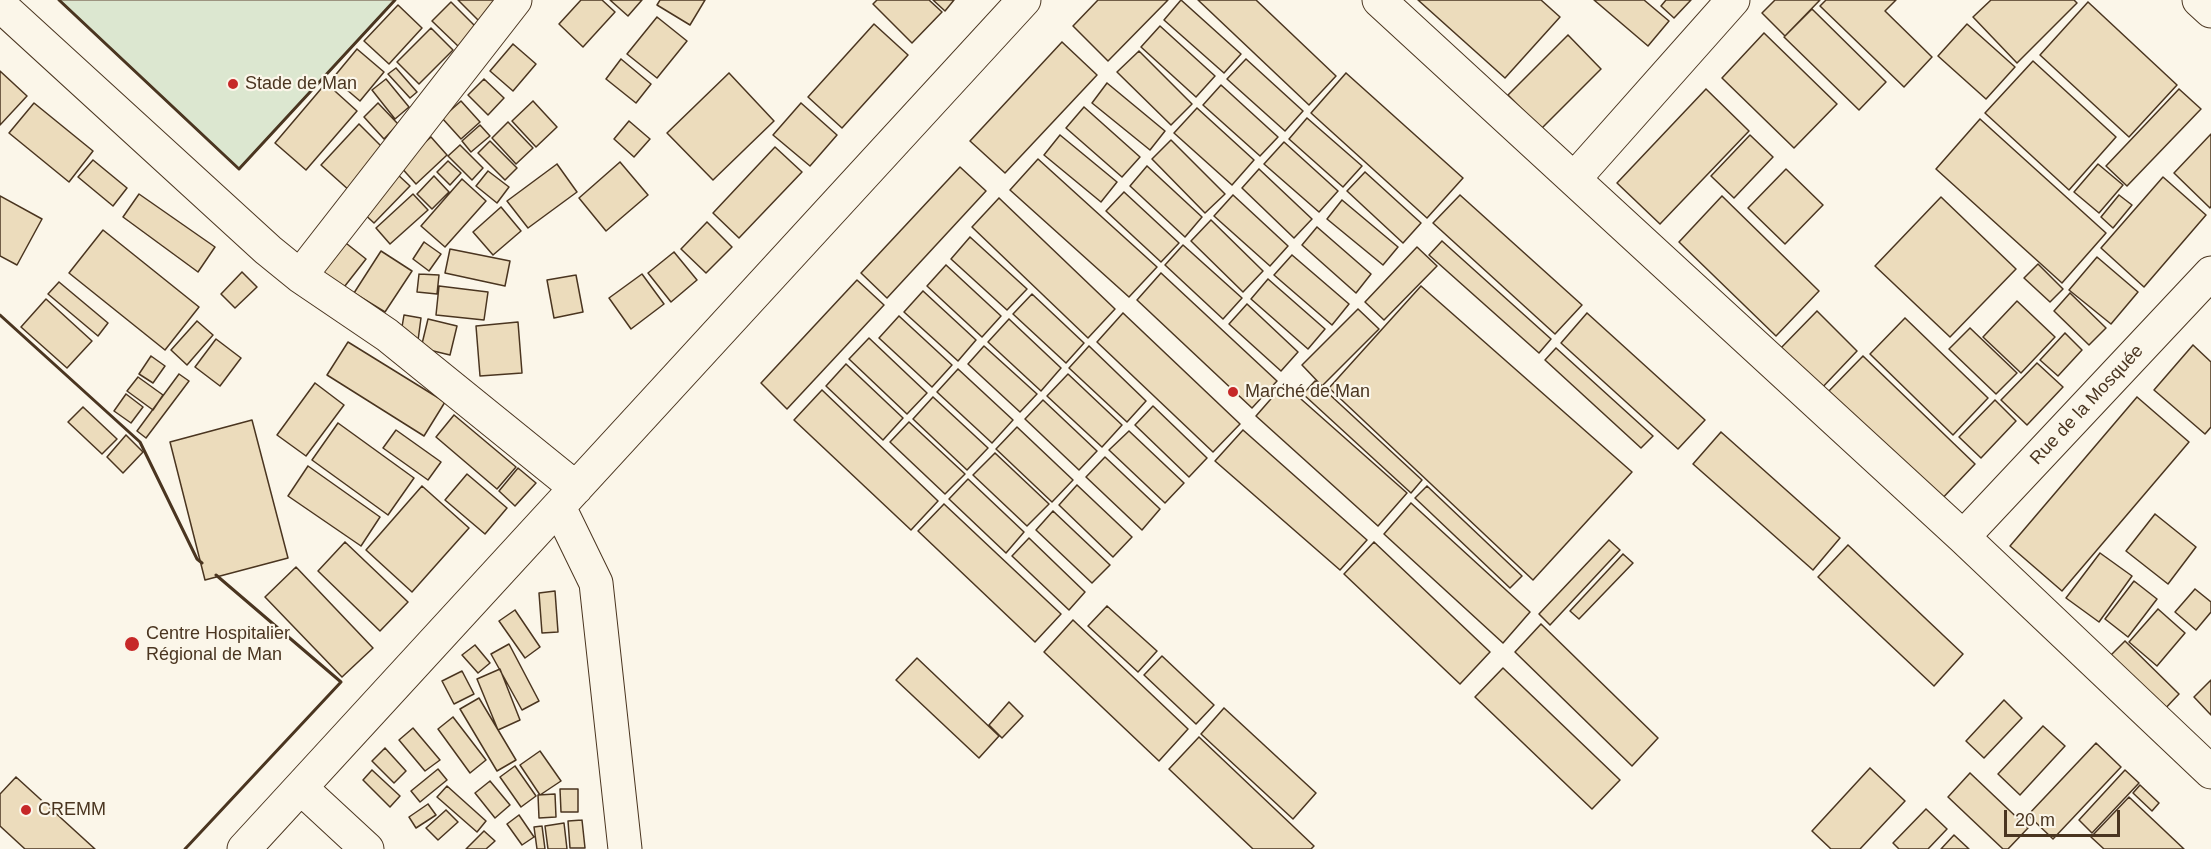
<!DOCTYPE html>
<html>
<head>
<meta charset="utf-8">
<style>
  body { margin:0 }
  #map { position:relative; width:2211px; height:849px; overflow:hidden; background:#fbf6e9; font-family:Arial,sans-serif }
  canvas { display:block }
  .scale { position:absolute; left:2004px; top:810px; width:116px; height:27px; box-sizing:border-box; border:3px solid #4a3520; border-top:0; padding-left:8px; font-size:18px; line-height:21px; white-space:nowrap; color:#4a3520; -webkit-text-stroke:4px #fbf6e9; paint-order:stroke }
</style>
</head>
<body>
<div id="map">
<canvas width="2211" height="849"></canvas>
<div class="scale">20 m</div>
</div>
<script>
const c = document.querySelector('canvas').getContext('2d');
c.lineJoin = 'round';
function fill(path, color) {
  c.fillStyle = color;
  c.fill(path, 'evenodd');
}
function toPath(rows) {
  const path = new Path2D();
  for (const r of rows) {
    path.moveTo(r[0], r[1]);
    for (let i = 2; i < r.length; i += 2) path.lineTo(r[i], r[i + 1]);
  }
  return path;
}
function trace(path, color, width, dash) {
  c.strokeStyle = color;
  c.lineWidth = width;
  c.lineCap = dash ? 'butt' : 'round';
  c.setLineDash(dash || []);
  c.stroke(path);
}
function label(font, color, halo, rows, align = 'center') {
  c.font = font + ' Arial,sans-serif';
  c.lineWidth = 4.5;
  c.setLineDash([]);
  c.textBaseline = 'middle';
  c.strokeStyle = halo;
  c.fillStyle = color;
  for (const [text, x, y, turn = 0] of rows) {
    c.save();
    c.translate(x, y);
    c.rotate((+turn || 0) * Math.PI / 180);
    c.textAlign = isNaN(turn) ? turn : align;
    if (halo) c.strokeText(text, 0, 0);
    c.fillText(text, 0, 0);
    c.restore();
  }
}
const green = toPath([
  [59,0,395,0,239,169,59,0]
]);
const building = toPath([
  [458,0,505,0,481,23,458,0],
  [581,0,602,0,615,12,583,47,559,24,581,0],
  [610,0,642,0,628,16,610,0],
  [660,0,705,0,690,25,657,5,660,0],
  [877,0,929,0,942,12,912,43,873,4,877,0],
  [933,0,954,0,945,11,933,0],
  [1098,0,1168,0,1108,61,1073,26,1098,0],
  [1181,0,1241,54,1224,73,1164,20,1181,0],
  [1198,0,1256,0,1336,76,1309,105,1198,0],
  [1418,0,1541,0,1560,17,1505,78,1418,0],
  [1594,0,1644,0,1669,21,1648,46,1594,0],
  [1666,0,1691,0,1674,18,1661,6,1666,0],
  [1775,0,1820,0,1785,36,1762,13,1775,0],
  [1826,0,1896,0,1885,11,1932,57,1904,87,1820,6,1826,0],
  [1991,0,2074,0,2077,3,2017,63,1973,17,1991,0],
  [451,2,477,28,459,47,432,21,451,2],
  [2088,2,2177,85,2129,137,2040,55,2088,2],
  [398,5,422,28,389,64,364,41,398,5],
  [1812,9,1886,82,1859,110,1784,37,1812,9],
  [657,17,687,41,657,78,627,54,657,17],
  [874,24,908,55,842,128,808,97,874,24],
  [1967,24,2015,67,1986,99,1938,56,1967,24],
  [1160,26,1215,76,1196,97,1141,47,1160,26],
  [431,28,453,50,419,84,397,62,431,28],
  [1764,33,1837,104,1794,148,1722,78,1764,33],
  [1568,35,1601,69,1541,129,1508,95,1568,35],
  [1062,42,1097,75,1005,173,970,141,1062,42],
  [513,44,536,64,513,91,490,71,513,44],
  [357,49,384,72,360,101,333,78,357,49],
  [1139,51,1192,104,1171,125,1117,72,1139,51],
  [621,59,651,84,636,103,606,79,621,59],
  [1246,59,1303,111,1285,131,1227,79,1246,59],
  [2033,61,2116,137,2069,190,1985,113,2033,61],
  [396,68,417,92,410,98,388,74,396,68],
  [0,71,27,96,0,125,0,71],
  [729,73,774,121,713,180,667,133,729,73],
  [1346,73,1463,178,1427,218,1311,113,1346,73],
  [386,79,409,107,395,119,372,90,386,79],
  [484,79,504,98,488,115,468,95,484,79],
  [326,83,357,111,306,170,275,143,326,83],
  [1107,83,1165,131,1150,150,1092,103,1107,83],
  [1221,85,1278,137,1260,156,1203,105,1221,85],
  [1706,89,1749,131,1660,224,1617,183,1706,89],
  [2179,89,2201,109,2127,186,2106,166,2179,89],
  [461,101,480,122,461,139,442,118,461,101],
  [533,101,557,127,536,147,512,121,533,101],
  [34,103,93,151,69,182,9,133,34,103],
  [378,103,398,124,384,139,364,117,378,103],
  [801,103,837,135,810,166,773,135,801,103],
  [1084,107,1140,157,1122,177,1066,128,1084,107],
  [1197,108,1254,160,1232,185,1174,133,1197,108],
  [1307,118,1362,166,1343,187,1289,139,1307,118],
  [1980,119,2106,233,2062,283,1936,169,1980,119],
  [629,121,650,139,634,157,614,139,629,121],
  [508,122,533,148,516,164,492,138,508,122],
  [359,124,387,152,350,191,321,165,359,124],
  [480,125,490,136,471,152,462,141,480,125],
  [2211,134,2211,206,2210,208,2174,173,2211,134],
  [1060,135,1117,182,1101,202,1044,155,1060,135],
  [1750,135,1773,157,1734,198,1711,176,1750,135],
  [431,137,447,155,416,184,399,165,431,137],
  [1171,140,1225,194,1205,213,1152,159,1171,140],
  [490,141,517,168,505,180,478,153,490,141],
  [1284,142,1338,191,1319,212,1264,164,1284,142],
  [460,145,483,168,472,180,448,156,460,145],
  [775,147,802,172,739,238,713,213,775,147],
  [1038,159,1157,267,1129,297,1010,190,1038,159],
  [93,160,127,188,113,206,78,177,93,160],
  [448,161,461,173,450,185,437,172,448,161],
  [620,162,648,195,606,231,579,198,620,162],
  [557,164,577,192,528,228,507,201,557,164],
  [2098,164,2123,185,2099,213,2074,192,2098,164],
  [1147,166,1202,217,1185,237,1130,186,1147,166],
  [960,167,986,191,887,298,861,273,960,167],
  [1259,169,1312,219,1294,238,1242,188,1259,169],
  [1786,169,1823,205,1785,244,1748,208,1786,169],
  [488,171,509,187,497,203,476,186,488,171],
  [1365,172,1421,223,1403,243,1347,191,1365,172],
  [396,173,410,186,374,223,360,210,396,173],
  [434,176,449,192,432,209,417,194,434,176],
  [2163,177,2206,215,2144,287,2101,248,2163,177],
  [462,179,486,201,445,247,421,226,462,179],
  [1124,192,1179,243,1161,262,1106,211,1124,192],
  [139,194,215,247,198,272,123,217,139,194],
  [413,194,428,210,390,244,376,228,413,194],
  [1233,195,1288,246,1270,266,1214,216,1233,195],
  [1460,195,1582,305,1555,334,1433,223,1460,195],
  [2119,195,2132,205,2113,228,2101,217,2119,195],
  [0,196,42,219,17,265,0,256,0,196],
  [1722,196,1819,291,1776,336,1679,242,1722,196],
  [1941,197,2016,269,1950,337,1875,266,1941,197],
  [999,198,1115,309,1088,338,972,227,999,198],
  [1342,200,1398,247,1383,265,1327,219,1342,200],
  [501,207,521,231,493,255,473,232,501,207],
  [1211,220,1263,271,1243,292,1191,241,1211,220],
  [707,222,732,247,706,273,681,249,707,222],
  [1317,227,1371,274,1356,293,1302,245,1317,227],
  [103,230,199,307,165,350,69,273,103,230],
  [337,236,366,259,341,291,312,268,337,236],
  [970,237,1027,289,1007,310,951,259,970,237],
  [1442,241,1551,339,1539,353,1429,255,1442,241],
  [424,242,441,254,429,271,413,259,424,242],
  [1183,245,1242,298,1223,319,1165,265,1183,245],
  [1417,247,1437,266,1384,320,1365,302,1417,247],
  [450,249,510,261,505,286,445,273,450,249],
  [381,251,412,271,385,312,354,293,381,251],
  [674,252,697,280,671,302,648,273,674,252],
  [1292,255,1349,304,1332,325,1274,275,1292,255],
  [2097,257,2138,292,2111,324,2069,290,2097,257],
  [2038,264,2063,289,2050,302,2024,278,2038,264],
  [946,265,1001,316,982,337,927,286,946,265],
  [242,272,257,287,235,308,221,294,242,272],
  [1161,273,1277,381,1252,408,1137,300,1161,273],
  [419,274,439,275,437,294,417,292,419,274],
  [642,274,664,304,631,329,609,298,642,274],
  [576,275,583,312,554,318,547,280,576,275],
  [1268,279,1325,329,1308,349,1251,299,1268,279],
  [857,280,884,305,787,409,761,383,857,280],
  [59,282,108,323,98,336,48,294,59,282],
  [439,286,488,292,484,320,436,315,439,286],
  [1421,286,1632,472,1533,580,1329,388,1421,286],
  [923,291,976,340,958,361,904,312,923,291],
  [2070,293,2106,328,2089,345,2054,311,2070,293],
  [1032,294,1084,343,1066,363,1013,314,1032,294],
  [46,299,92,341,67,368,21,327,46,299],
  [2017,301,2055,337,2021,373,1983,337,2017,301],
  [1247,304,1298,352,1281,371,1229,324,1247,304],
  [1358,309,1379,329,1322,386,1302,365,1358,309],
  [1817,311,1857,351,1818,392,1777,352,1817,311],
  [1123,313,1240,424,1213,452,1097,342,1123,313],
  [1587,313,1705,420,1678,449,1561,343,1587,313],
  [404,315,421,318,417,348,399,345,404,315],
  [899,316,952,365,932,387,879,338,899,316],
  [1905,318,1988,398,1953,435,1870,354,1905,318],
  [428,319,457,326,450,355,421,348,428,319],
  [1009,319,1061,368,1041,391,988,342,1009,319],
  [197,321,213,335,187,365,171,350,197,321],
  [518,322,522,373,480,376,476,326,518,322],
  [1970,328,2017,373,1996,394,1949,349,1970,328],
  [2065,333,2082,350,2058,376,2040,360,2065,333],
  [869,338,927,393,907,414,849,359,869,338],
  [216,339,241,358,220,386,195,367,216,339],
  [348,342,445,402,424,436,327,375,348,342],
  [2193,345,2211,362,2211,427,2205,434,2154,390,2193,345],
  [984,346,1037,394,1020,412,968,364,984,346],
  [1089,346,1146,401,1127,422,1069,368,1089,346],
  [1556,348,1653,436,1641,448,1545,360,1556,348],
  [151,356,165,366,153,383,139,374,151,356],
  [1863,356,1975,464,1937,504,1825,395,1863,356],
  [2037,363,2063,387,2027,425,2001,400,2037,363],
  [846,364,903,418,883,440,826,386,846,364],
  [958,369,1013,420,992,443,937,392,958,369],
  [179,374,189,381,146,438,137,431,179,374],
  [1068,374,1122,425,1102,447,1047,396,1068,374],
  [138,377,163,395,153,410,127,391,138,377],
  [1315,381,1422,480,1411,493,1303,394,1315,381],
  [315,383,344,405,306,456,277,435,315,383],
  [1284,384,1407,493,1378,526,1256,416,1284,384],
  [822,390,938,501,911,530,794,420,822,390],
  [126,394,143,407,131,423,114,411,126,394],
  [933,397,988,448,967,470,913,419,933,397],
  [2137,397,2189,442,2062,591,2010,546,2137,397],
  [1043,400,1097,451,1079,470,1025,419,1043,400],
  [1995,400,2016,421,1981,458,1959,437,1995,400],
  [1153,406,1207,458,1189,477,1135,425,1153,406],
  [83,407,117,439,102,454,68,422,83,407],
  [454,415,516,467,497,489,436,437,454,415],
  [252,420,288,558,205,580,170,442,252,420],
  [909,422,965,474,945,494,890,442,909,422],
  [338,423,414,478,388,515,312,460,338,423],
  [1017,427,1073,480,1052,502,996,449,1017,427],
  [396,430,441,462,428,480,383,448,396,430],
  [1243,430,1367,540,1340,570,1215,461,1243,430],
  [1129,431,1184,483,1165,503,1109,450,1129,431],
  [1721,432,1840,538,1813,570,1693,464,1721,432],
  [126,435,143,452,123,473,107,457,126,435],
  [995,453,1049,504,1027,526,973,475,995,453],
  [1105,457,1160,509,1142,530,1086,477,1105,457],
  [308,466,380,517,361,546,288,496,308,466],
  [518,468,536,483,515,506,499,491,518,468],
  [467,474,507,508,485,534,445,500,467,474],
  [968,479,1024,532,1006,553,949,499,968,479],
  [1077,485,1132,537,1113,557,1059,505,1077,485],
  [422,486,469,528,412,592,366,550,422,486],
  [1427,486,1522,576,1510,588,1415,498,1427,486],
  [1411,503,1530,612,1503,643,1384,534,1411,503],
  [944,504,1061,614,1035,642,918,531,944,504],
  [1053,511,1110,565,1092,583,1036,530,1053,511],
  [2155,514,2196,547,2168,584,2126,551,2155,514],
  [1029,538,1085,592,1069,610,1012,556,1029,538],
  [1609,540,1620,550,1550,625,1539,614,1609,540],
  [345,542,408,602,380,631,318,571,345,542],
  [1374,542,1490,652,1460,684,1344,574,1374,542],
  [1848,545,1963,654,1934,686,1818,577,1848,545],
  [2100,553,2132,576,2099,622,2066,598,2100,553],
  [1623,554,1633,563,1579,619,1570,611,1623,554],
  [296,567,373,648,342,677,265,597,296,567],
  [2134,581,2157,599,2128,637,2105,619,2134,581],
  [2195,589,2211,602,2211,612,2196,630,2175,612,2195,589],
  [555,591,558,632,542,633,539,593,555,591],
  [1107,606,1157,651,1138,672,1088,626,1107,606],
  [2158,609,2185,633,2157,666,2129,642,2158,609],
  [515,610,540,647,525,658,499,621,515,610],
  [1073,620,1188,729,1159,761,1044,652,1073,620],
  [1541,624,1658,738,1632,766,1515,652,1541,624],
  [2125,641,2179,694,2161,713,2107,659,2125,641],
  [509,644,539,701,522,710,491,654,509,644],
  [475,645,490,663,478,673,462,655,475,645],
  [1162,656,1214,705,1196,724,1144,675,1162,656],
  [917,658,999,736,979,758,896,680,917,658],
  [1503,668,1620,780,1592,809,1475,697,1503,668],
  [500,669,520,720,498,730,477,679,500,669],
  [462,671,474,694,454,704,442,681,462,671],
  [2211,680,2211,715,2194,697,2211,680],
  [479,698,516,760,497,771,460,709,479,698],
  [2004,700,2022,718,1984,758,1966,741,2004,700],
  [1009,702,1023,716,1002,738,989,725,1009,702],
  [1224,708,1316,793,1293,819,1201,734,1224,708],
  [453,717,486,760,470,773,438,729,453,717],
  [2043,726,2065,746,2020,795,1998,774,2043,726],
  [413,728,440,760,425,771,399,740,413,728],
  [1199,737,1314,846,1311,849,1253,849,1169,769,1199,737],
  [2096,743,2121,767,2053,839,2028,815,2096,743],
  [385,748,406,771,394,783,372,761,385,748],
  [540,751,561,781,540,795,520,765,540,751],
  [515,766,536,796,521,807,500,777,515,766],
  [1870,768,1905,801,1860,849,1831,849,1812,831,1870,768],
  [438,769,447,780,420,802,411,791,438,769],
  [372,770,400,796,390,807,363,780,372,770],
  [2125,770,2139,783,2092,833,2079,820,2125,770],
  [1970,773,2028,828,2008,849,2003,849,1948,797,1970,773],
  [16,777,95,849,25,849,0,826,0,794,16,777],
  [490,781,510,805,495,818,475,793,490,781],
  [2140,785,2159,803,2152,811,2133,793,2140,785],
  [447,786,486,821,477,832,437,797,447,786],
  [560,789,578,789,578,812,561,812,560,789],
  [555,794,556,817,539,818,538,795,555,794],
  [2129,797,2184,849,2104,849,2091,837,2129,797],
  [428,804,436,815,416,828,409,817,428,804],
  [1926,809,1947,829,1928,849,1899,849,1893,843,1926,809],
  [446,810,458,822,438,840,426,828,446,810],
  [519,815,534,837,522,845,507,824,519,815],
  [582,820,585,848,570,848,568,821,582,820],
  [564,823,567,849,548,849,545,826,564,823],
  [542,826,545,849,537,849,534,827,542,826],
  [484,831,495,841,486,849,466,849,484,831],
  [1954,835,1969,849,1941,849,1954,835]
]);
const street = toPath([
  [1379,0,1963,537,2211,772],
  [0,5,268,250,300,276,387,335,576,488],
  [1574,179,1733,0],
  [300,276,515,0],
  [559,507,596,583,625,849],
  [1963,537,2211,273],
  [301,788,367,849],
  [244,849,1024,0]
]);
const primary = toPath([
  [2199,0,2211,11]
]);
const wall = toPath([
  [59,0,239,169,395,0],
  [0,315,140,442,197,559,202,563],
  [185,849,341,682,216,575]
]);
const markers = [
  [233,84,6,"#c62828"],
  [1233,392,6,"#c62828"],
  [132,644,8,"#c62828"],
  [26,810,6,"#c62828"]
];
const poiNames = [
  ["Stade de Man",245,84],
  ["Marché de Man",1245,392],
  ["Centre Hospitalier",146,634],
  ["Régional de Man",146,655],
  ["CREMM",38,810]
];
const streetNames = [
  ["Rue de la Mosquée",2087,405,-47]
];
fill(green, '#dce7d0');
trace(green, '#887966', 1.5);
fill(building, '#ecdcbc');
trace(building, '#4a3520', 1.5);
trace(street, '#4a3520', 35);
trace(primary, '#4a3520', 35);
trace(street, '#fbf6e9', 33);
trace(primary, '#fbf6e9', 33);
trace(wall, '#4a3520', 3);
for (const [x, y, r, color] of markers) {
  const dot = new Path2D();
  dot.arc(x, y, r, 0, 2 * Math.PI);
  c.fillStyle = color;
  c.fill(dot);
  trace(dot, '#fbf6e9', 2);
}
label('18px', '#4a3520', '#fbf6e9', poiNames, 'left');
label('18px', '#4a3520', '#fbf6e9', streetNames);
</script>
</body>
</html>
